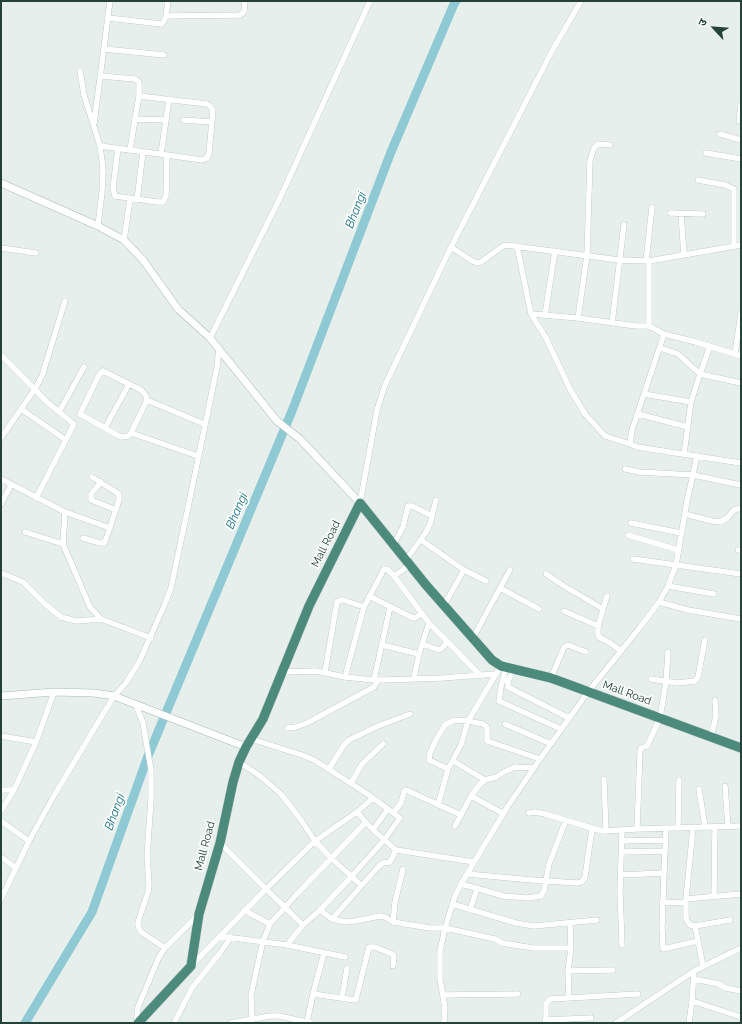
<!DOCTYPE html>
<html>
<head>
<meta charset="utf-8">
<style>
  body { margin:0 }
  #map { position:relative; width:742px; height:1024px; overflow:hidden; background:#e6efeb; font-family:Raleway,"Noto Sans Devanagari",sans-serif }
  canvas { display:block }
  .frame { position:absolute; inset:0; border:2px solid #24423a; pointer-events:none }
  .north { position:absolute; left:694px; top:8px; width:40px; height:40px; -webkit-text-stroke:3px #f7fbf9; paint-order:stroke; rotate:296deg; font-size:11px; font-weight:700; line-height:16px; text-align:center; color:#24423a }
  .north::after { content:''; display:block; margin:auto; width:14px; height:18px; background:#24423a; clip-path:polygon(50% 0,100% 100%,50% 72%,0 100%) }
</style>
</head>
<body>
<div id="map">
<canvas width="742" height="1024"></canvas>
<div class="frame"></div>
<div class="north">उ</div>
</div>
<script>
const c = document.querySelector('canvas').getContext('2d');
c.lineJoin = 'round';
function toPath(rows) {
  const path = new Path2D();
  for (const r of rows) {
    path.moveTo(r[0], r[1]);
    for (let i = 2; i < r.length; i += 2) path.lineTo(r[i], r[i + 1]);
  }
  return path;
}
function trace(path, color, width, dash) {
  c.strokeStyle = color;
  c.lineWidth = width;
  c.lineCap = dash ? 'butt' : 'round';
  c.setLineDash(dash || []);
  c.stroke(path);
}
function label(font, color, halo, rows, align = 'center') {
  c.font = font + ' Raleway,sans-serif';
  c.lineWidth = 4;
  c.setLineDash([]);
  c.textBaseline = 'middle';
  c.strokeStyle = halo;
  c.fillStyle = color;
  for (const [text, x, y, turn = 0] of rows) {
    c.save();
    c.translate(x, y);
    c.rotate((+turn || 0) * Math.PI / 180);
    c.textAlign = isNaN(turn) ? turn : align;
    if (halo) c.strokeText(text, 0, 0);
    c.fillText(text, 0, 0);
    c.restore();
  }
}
const river = toPath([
  [25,1023,92,912,148,756,292,411,391,152,454,4,456,1]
]);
const minor = toPath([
  [166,16,240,15,244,12,245,1],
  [108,18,162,24,164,21,166,16,168,1],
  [104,49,164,55],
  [80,71,84,95,100,146,102,161,103,172,102,192,98,226],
  [101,76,135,79,139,82,139,96],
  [166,120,135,119,139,96,207,104,210,106,213,110,209,153,207,158,202,160,167,155],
  [183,120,212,122],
  [739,121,741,105],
  [94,124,110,1],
  [720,134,741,140],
  [100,146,130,150,167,155,166,196,163,202,157,202,115,196,113,188,118,148],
  [130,150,135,119],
  [706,153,741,159],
  [161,154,169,99],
  [698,180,725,185,734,189,734,246],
  [137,200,143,152],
  [670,213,703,214],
  [681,214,684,255],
  [124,240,130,199],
  [517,246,531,314],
  [451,247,472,261,477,263,481,262,503,246,506,245,619,260,649,261,741,245],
  [1,248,36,253],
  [646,261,652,207],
  [545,315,555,251],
  [578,318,587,255,590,160,594,148,598,144,610,145],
  [612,323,624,225],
  [649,326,664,334,632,430,630,444,637,447,741,463],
  [664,334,696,342,741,356],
  [210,338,280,198,370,1],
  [660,348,678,354,700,374,710,346],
  [735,354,741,313],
  [1,355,46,401,74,424,36,498],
  [103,371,141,390,146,396,147,400,131,433,128,436,121,437,117,435,80,414,99,375,103,371],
  [644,394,691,402],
  [147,400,204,424],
  [21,409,66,440],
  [59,412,84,367],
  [638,414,688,427],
  [105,428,129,384],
  [131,433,198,456],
  [1,438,35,389,42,376,65,301],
  [630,444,605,436,585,414,570,389,546,338,531,314,578,318,636,326,649,326,649,261],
  [684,454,691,402,700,374,741,383],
  [625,469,639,472,693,475,741,485],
  [1,479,65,512,63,544,90,607,101,619,151,638],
  [101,482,91,494,91,500,116,510],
  [360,503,377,410,385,385,451,247,552,51,581,1],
  [1,504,11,485],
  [65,512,110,528],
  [685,514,712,521,720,522,727,518,734,510,741,508],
  [631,523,681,533],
  [25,532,63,544],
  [628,535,678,550],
  [83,538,100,543,104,543,106,539,119,500,119,494,92,477],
  [421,540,464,570,486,581],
  [394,544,403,527,408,506,412,506,432,516],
  [738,550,741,550],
  [633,559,741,574],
  [406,560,426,532,430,524,436,500],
  [1,573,23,582,45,604,61,617,76,621,101,619],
  [546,574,564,586,603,609],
  [394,576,410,565],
  [668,586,714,594],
  [500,588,510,570],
  [369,596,411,617,415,618,421,614],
  [607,596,598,626,598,635,599,637,610,643,621,651],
  [659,602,688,610,741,619],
  [444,605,464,570],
  [564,611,598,626],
  [473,638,500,588,539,609],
  [422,644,439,650,442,648,447,642],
  [382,645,419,654],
  [506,668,501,687,499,701,561,729],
  [513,670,508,681,508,687,569,718],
  [283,672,316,671,345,677,374,680,384,680,442,678,496,674,501,666],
  [325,672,337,602,341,600,343,600,364,607],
  [496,674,468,721,461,745,448,769,429,760,430,753,437,738,445,725,454,720,468,721,483,724,487,727,487,741,540,759],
  [345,677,364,607,384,569,387,569,394,576,429,623],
  [414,678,419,654,429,623,479,674],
  [551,678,564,647,568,645,586,652],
  [651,679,677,683,695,681,698,677,705,640],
  [374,680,390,607],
  [136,705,143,723,151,770,151,800,147,856,149,885,148,892,138,922,138,926,141,932,165,948],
  [505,724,551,744],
  [287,728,296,727,307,723,374,687,378,680],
  [1,736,36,742],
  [711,737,716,716,715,700],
  [251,739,302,755,314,760,366,793,400,818,384,840,352,876,320,910,303,925,287,945],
  [453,761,485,780],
  [239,762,260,776,281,794,301,820,315,841,331,858,361,885],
  [329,769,344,745,349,740,378,726,410,714],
  [604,779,606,831],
  [351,783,362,764,383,744],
  [725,786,728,827],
  [699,789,705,827],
  [1,790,14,790],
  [471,796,504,814],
  [438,805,448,769],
  [1,811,14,790,36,742,54,692],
  [357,812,373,798],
  [394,812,401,803,404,792,406,790,461,815],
  [529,813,535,812,545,814,602,831,637,829,741,826],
  [1,821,29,841],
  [455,826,471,796,480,784,485,780,496,777,504,772,515,767,534,768],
  [678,827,679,780],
  [637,829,640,751,641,748,647,746,649,742,660,718,666,682,668,652],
  [373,830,388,809],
  [622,841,666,840],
  [622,852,665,851],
  [1,857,16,868],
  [403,869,395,902,393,922,430,928,445,928,495,939,502,943,533,948,571,948],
  [664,873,662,927,663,949,698,941],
  [467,874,532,880,577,883,582,882,585,877,592,829],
  [621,875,664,873,666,828],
  [461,884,504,896,527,898,541,896,544,891,549,864,566,820],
  [714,896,715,827],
  [1,899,29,841,55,794,114,696,126,683,139,662,164,606,171,588,195,474,217,367,219,348],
  [686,899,693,828],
  [662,902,686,903],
  [452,904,516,923,534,926,597,920],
  [244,910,270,924,296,895,366,822],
  [320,910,332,919,345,922,355,921,380,916,385,917,393,922],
  [470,910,477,889],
  [332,919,378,867,383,863,390,862,396,850],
  [303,925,266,889,315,841,357,812,373,830,396,850,474,862],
  [695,926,730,920],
  [219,936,287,945,345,957],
  [622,945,620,891,622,830],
  [191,966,266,889,220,843],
  [703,966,695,926,690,925,686,919,686,899,741,894],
  [568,971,613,970],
  [694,979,719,984,726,988,741,991],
  [313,994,324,953],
  [443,995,518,994],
  [342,997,347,968],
  [569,998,568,971,571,948,570,923],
  [692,1001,741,1017],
  [252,1020,251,995,263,941,270,924],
  [545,1020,591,1018],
  [307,1022,313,994,355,1000,356,999,369,947,375,947,392,954,394,956,393,966],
  [136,1023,138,1007,159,957,165,948,199,914],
  [174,1023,192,988,220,953,231,937],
  [231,1023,270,1016,279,1016,311,1023],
  [444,1023,445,1008,440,979,440,951,445,928,455,896,461,884,508,806,540,759,588,692,641,626,659,602,668,586,676,565,687,501,697,456],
  [546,1023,546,1004,550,999,638,994],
  [616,1023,694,971,741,948],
  [689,1023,692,1001,694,971]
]);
const tertiary = toPath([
  [1,183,98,226,124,240,143,260,178,309,188,318,210,338,277,421,300,439,360,503]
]);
const secondary = toPath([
  [1,696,54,692,94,693,114,696,246,747]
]);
const trunk = toPath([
  [138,1023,191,966,199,914,220,843,233,782,239,762,246,747,263,719,309,606,360,503,426,585,492,660,501,666,551,678,741,748]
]);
const streetNames = [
  ["Mall Road",326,544,-63],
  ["Mall Road",627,693,20],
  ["Mall Road",205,846,-75]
];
const waterNames = [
  ["Bhangi",356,210,-69],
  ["Bhangi",237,511,-67],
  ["Bhangi",115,812,-70]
];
trace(river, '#8ec9d4', 9);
trace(minor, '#a8b8b2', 6);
trace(tertiary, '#a8b8b2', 8);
trace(secondary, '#a4bbb3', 8);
trace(trunk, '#c2cac8', 10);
trace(minor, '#fff', 5.5);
trace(tertiary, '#fff', 7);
trace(secondary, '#fff', 7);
trace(trunk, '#4c8a7c', 9);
label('11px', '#24423a', '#f7fbf9', streetNames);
label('italic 12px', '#1c6f80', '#f7fbf9', waterNames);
</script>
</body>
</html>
